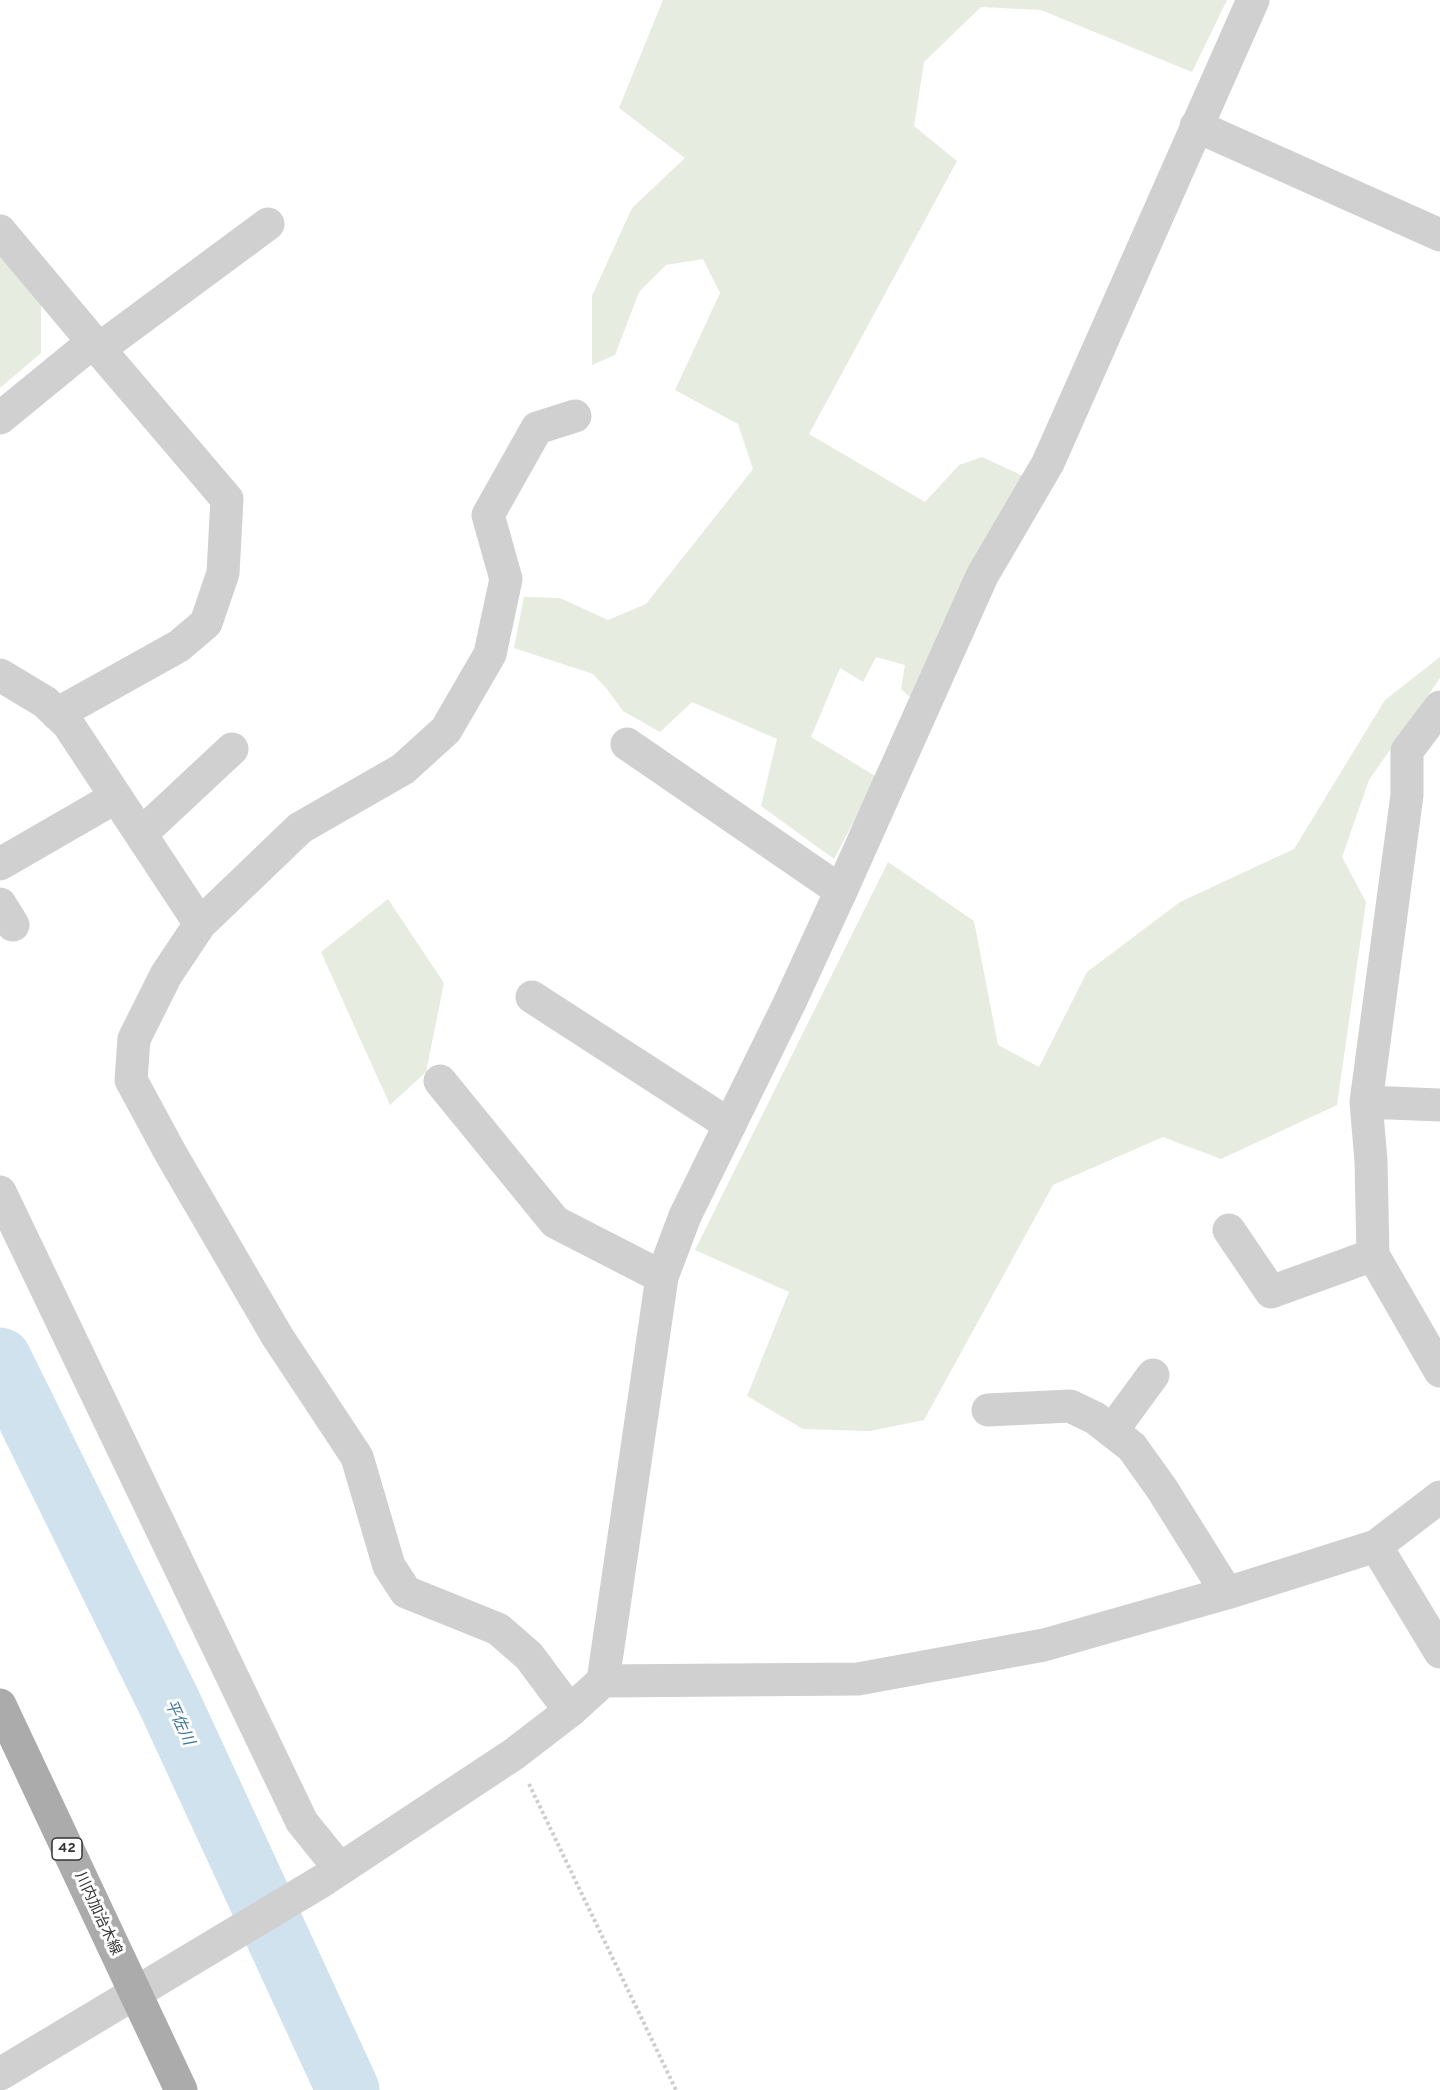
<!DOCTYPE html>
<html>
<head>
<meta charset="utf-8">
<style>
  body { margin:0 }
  canvas { display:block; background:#fff }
</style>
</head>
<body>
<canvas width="1440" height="2090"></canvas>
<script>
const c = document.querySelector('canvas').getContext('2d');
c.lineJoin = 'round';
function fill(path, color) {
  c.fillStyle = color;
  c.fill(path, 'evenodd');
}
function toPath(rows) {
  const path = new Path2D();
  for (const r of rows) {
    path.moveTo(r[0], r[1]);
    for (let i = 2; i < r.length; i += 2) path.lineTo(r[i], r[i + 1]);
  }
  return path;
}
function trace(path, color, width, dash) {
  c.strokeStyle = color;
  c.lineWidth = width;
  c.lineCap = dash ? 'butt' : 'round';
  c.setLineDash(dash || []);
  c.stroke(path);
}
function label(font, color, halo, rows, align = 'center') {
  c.font = font + ' Overpass,"Noto Sans JP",sans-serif';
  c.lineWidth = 6;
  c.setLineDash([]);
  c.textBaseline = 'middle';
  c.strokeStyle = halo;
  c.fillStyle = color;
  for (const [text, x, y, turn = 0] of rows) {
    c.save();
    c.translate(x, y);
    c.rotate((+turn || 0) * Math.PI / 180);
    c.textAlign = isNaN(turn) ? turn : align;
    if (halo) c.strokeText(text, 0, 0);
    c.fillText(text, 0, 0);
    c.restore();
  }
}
const green = toPath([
  [663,0,1227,0,1192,72,1041,10,981,7,924,62,914,126,957,161,809,434,925,502,959,465,982,457,1023,476,912,699,901,689,905,665,876,657,863,682,840,668,811,737,877,777,834,859,761,806,777,739,692,702,660,732,623,711,607,689,593,674,514,648,524,597,560,598,608,620,646,604,753,469,738,424,675,390,720,293,703,259,666,265,639,292,615,355,592,365,592,296,632,208,685,158,619,108],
  [0,255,41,297,41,353,0,388],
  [1440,657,1440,678,1369,780,1342,857,1366,902,1337,1105,1221,1159,1163,1137,1053,1185,924,1420,870,1431,803,1429,747,1396,789,1292,695,1250,888,862,974,921,998,1045,1039,1067,1087,972,1180,902,1294,849,1385,700],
  [388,899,444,983,426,1072,390,1105,321,952]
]);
const river = toPath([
  [0,1359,169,1702,348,2090]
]);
const path = toPath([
  [529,1784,676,2090]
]);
const minor = toPath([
  [1196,126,1440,235],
  [0,231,93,342],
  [99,349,268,224],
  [0,418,93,342,227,499,223,573,206,623,179,646,57,714],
  [0,675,45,702,68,724,200,924],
  [1440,707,1407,751,1407,795,1366,1102,1371,1161,1373,1255,1440,1371],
  [627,744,841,891],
  [141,834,232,749],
  [0,864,116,797],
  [0,904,13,925],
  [532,997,730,1125],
  [440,1081,555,1222,662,1277],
  [1366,1102,1440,1105],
  [0,1192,302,1822,340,1869],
  [1229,1230,1271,1292,1373,1255],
  [988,1410,1070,1406,1095,1418,1132,1447,1162,1489,1227,1593],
  [1112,1431,1153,1375],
  [1376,1546,1440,1652],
  [603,1681,858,1679,1044,1645,1227,1593,1376,1546,1440,1497],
  [570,1711,529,1656,498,1629,406,1592,389,1566,357,1457,277,1336,171,1154,131,1080,134,1039,166,975,200,924,300,828,403,769,446,730,490,654,506,579,488,515,537,428,575,416],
  [0,2074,322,1881,514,1754,570,1711,603,1681,662,1277,685,1216,789,1004,841,891,982,576,1048,463,1253,0]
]);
const primary = toPath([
  [0,1705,181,2090]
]);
const shields = [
  [67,1849,30]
];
const shieldNames = [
  ["42",67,1849]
];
const streetNames = [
  ["川内加治木線",97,1914,65]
];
const waterNames = [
  ["平佐川",178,1723,65]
];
fill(green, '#e6ecdf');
trace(river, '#cfe2ee', 63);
trace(path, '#cdcdcd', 4, [3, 3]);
trace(minor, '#d0d0d0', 33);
trace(primary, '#ababab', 33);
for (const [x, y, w] of shields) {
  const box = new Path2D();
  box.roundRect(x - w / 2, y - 11, w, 22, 4.5);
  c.fillStyle = '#fff';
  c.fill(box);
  trace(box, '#333', 1.5);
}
label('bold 14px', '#333', null, shieldNames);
label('15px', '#333', '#fff', streetNames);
label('italic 16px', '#3f7597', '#fff', waterNames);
</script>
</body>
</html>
